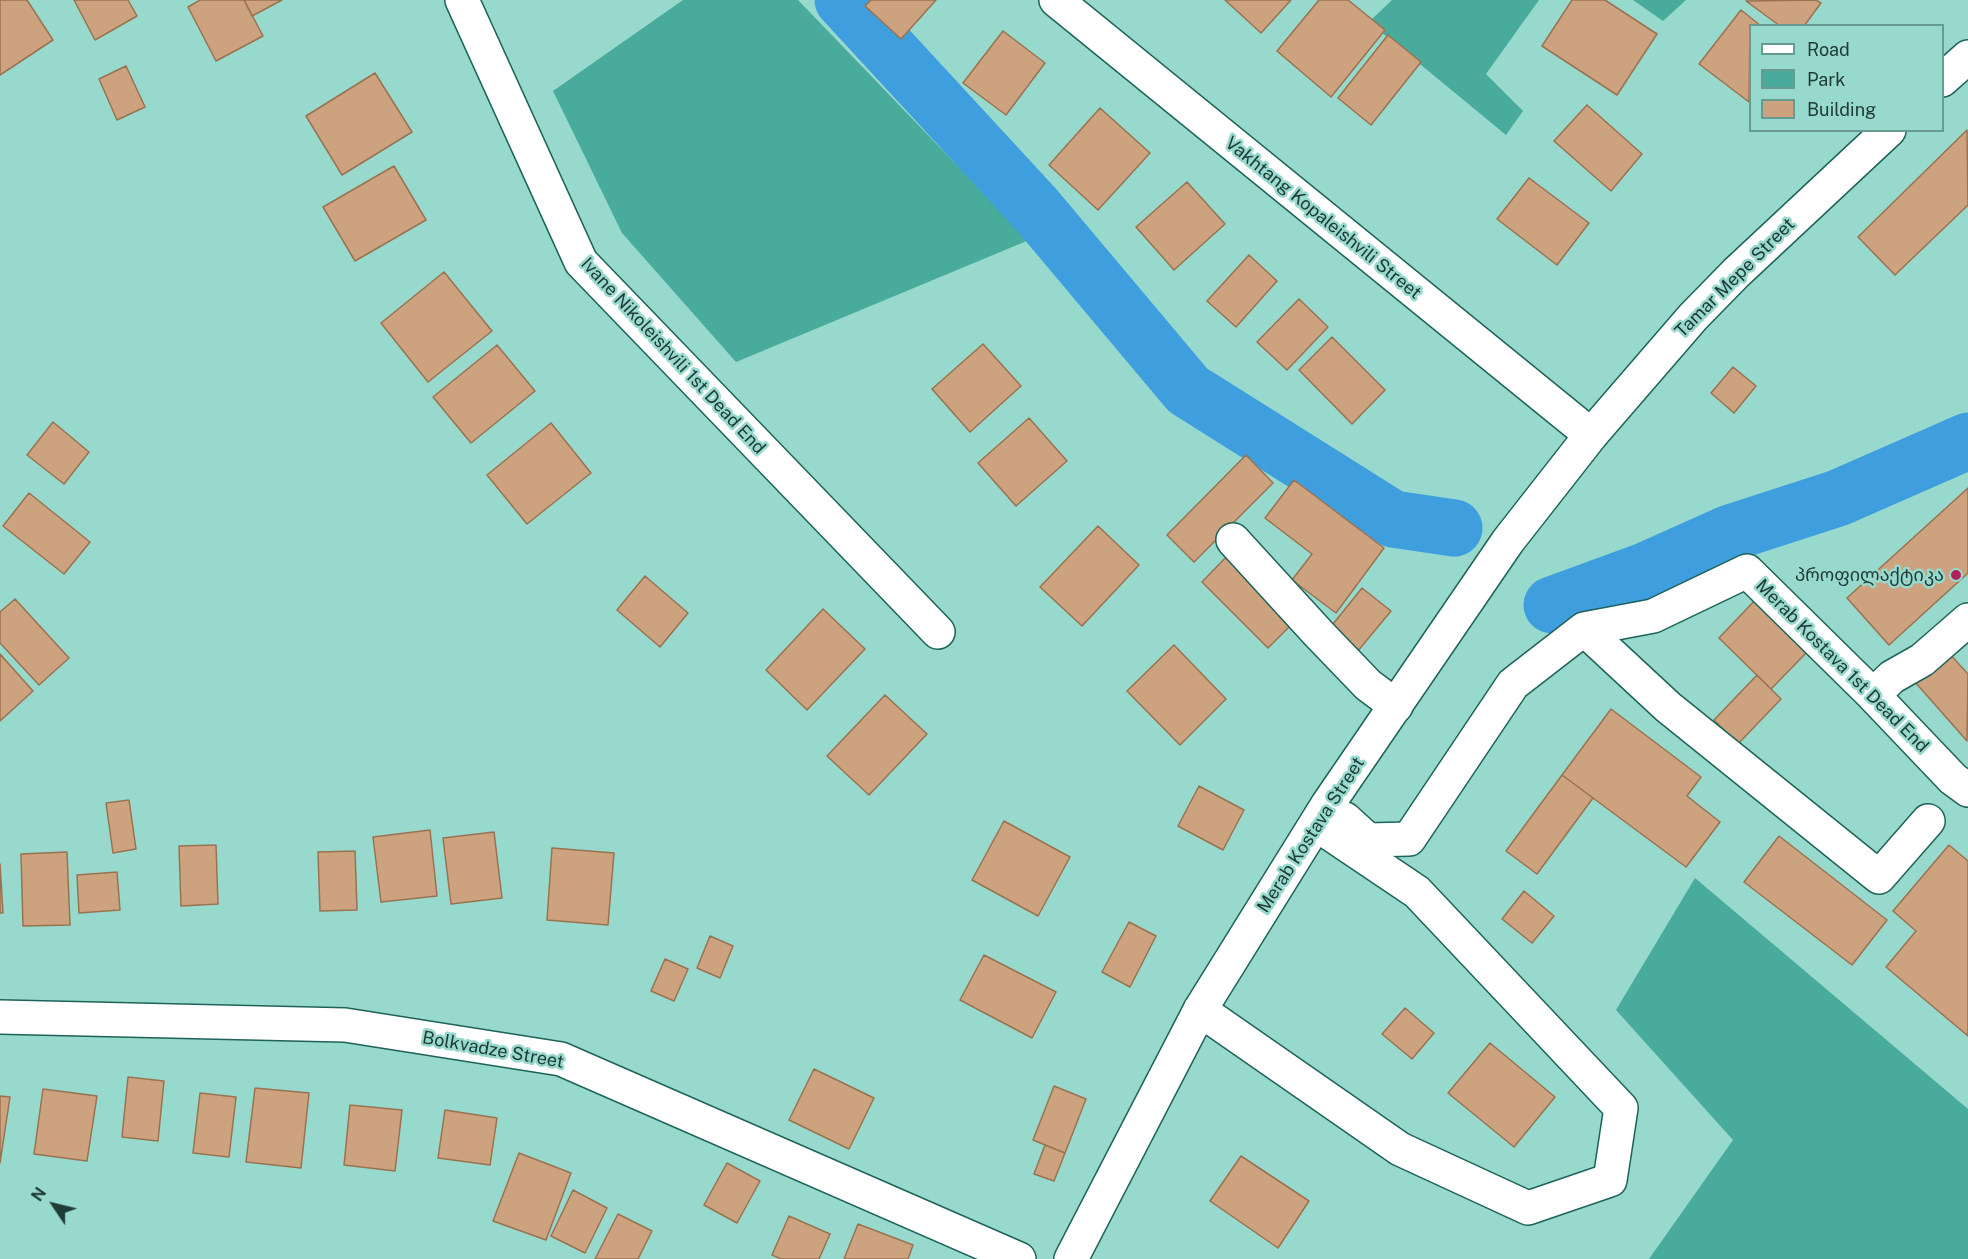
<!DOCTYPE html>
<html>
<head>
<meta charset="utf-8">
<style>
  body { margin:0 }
  #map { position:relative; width:1968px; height:1259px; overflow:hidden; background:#97d9cd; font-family:"Public Sans",sans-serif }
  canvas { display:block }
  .legend { position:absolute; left:1749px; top:24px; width:195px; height:108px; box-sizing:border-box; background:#97d9cd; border:2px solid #679a91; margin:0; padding:8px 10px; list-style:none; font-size:18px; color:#203c37 }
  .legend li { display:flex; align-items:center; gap:12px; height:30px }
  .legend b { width:30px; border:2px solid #679a91 }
  .north { position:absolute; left:24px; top:1175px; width:60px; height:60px; -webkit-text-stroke:4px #97d9cd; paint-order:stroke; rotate:305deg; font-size:16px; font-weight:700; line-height:24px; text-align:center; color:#203c37 }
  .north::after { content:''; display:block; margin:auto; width:21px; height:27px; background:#203c37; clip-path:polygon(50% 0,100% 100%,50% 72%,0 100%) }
</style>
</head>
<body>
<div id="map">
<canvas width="1968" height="1259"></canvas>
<ul class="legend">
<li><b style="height:8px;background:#fff"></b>Road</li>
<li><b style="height:16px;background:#48ab9c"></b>Park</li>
<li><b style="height:16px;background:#cda37f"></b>Building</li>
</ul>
<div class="north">N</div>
</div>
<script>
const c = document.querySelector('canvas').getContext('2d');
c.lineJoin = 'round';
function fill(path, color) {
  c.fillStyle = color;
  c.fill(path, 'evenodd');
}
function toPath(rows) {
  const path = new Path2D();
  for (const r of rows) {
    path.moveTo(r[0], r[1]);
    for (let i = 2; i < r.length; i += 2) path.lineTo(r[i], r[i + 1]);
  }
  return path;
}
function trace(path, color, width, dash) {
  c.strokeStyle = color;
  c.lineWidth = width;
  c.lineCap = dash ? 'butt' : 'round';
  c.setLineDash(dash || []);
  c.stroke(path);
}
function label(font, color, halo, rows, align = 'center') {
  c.font = font + ' "Public Sans","Noto Sans Georgian",sans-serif';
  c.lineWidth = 5;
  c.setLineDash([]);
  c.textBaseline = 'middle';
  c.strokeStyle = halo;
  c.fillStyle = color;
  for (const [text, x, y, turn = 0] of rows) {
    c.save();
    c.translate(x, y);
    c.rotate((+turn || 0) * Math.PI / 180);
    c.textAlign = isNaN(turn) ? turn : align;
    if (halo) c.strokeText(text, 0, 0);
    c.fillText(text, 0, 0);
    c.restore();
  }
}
const green = toPath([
  [683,0,798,0,1029,240,736,362,622,233,553,91],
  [1392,0,1539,0,1486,74,1523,111,1506,135,1369,22],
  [1633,0,1686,0,1663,21],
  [1695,878,1968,1109,1968,1259,1649,1259,1733,1140,1616,1010]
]);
const river = toPath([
  [843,0,1035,208,1188,390,1393,519,1454,528],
  [1552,605,1645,571,1730,533,1838,498,1968,441]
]);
const building = toPath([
  [0,0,27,0,53,40,0,75,0,0],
  [74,0,128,0,137,16,95,40,74,0],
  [200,0,244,0,263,36,216,61,188,7,200,0],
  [244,0,282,0,252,16,244,0],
  [871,0,936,0,901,39,865,6,871,0],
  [1225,0,1291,0,1261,33,1225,0],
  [1319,0,1348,0,1385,30,1331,97,1277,51,1319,0],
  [1572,0,1605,0,1657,34,1617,95,1542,46,1572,0],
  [1816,0,1821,3,1804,26,1780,26,1746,1,1816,0],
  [1741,10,1761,26,1750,26,1749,102,1699,64,1741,10],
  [1003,31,1045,63,1006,115,963,83,1003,31],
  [1388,35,1421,62,1371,125,1338,98,1388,35],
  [126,66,145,107,117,120,99,79,126,66],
  [375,73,412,132,342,175,306,116,375,73],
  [1587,105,1642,154,1611,191,1554,141,1587,105],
  [1100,108,1150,153,1098,210,1049,165,1100,108],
  [1967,130,1968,205,1895,275,1858,237,1967,130],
  [394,166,426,220,355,261,323,207,394,166],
  [1529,178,1589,223,1557,265,1497,219,1529,178],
  [1187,182,1225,224,1174,270,1136,227,1187,182],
  [1249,255,1277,281,1236,327,1207,301,1249,255],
  [444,272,492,331,428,382,381,323,444,272],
  [1299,299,1328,327,1287,370,1257,342,1299,299],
  [1332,337,1385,390,1352,424,1299,370,1332,337],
  [983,344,1021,386,970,432,932,389,983,344],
  [497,345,535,391,471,443,433,397,497,345],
  [1733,367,1756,386,1734,413,1711,393,1733,367],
  [1029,418,1067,461,1016,506,978,463,1029,418],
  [53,422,89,452,64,484,27,455,53,422],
  [551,423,591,473,527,524,487,475,551,423],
  [1246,455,1273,483,1194,562,1167,535,1246,455],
  [1294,480,1384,548,1336,613,1292,580,1312,554,1265,518,1294,480],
  [1968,488,1968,573,1889,645,1847,598,1968,488],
  [29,493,90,542,64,574,3,526,29,493],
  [1098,526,1139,565,1082,626,1040,587,1098,526],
  [1230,553,1297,619,1268,648,1202,582,1230,553],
  [645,576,688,613,660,647,617,610,645,576],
  [1362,588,1391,611,1357,652,1329,629,1362,588],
  [1758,597,1811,648,1771,689,1719,638,1758,597],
  [15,599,69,658,39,685,0,643,0,612,15,599],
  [823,609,865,649,807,710,766,670,823,609],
  [1174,645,1226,699,1180,745,1127,691,1174,645],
  [1948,652,1968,674,1967,741,1915,682,1948,652],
  [0,654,33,691,0,721,0,654],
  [1757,675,1781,699,1738,744,1714,720,1757,675],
  [885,695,927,734,869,795,827,756,885,695],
  [1611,709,1701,777,1687,796,1720,822,1686,867,1562,775,1611,709],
  [1562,775,1593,798,1537,874,1506,851,1562,775],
  [1199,786,1244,810,1223,850,1178,826,1199,786],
  [129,800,136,849,113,853,106,803,129,800],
  [1004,821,1070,857,1038,916,972,880,1004,821],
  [430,830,437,896,381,902,373,837,430,830],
  [494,832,502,898,451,904,443,838,494,832],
  [1779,836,1887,920,1852,965,1744,882,1779,836],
  [216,845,218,904,181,906,179,846,216,845],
  [1949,845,1968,861,1968,1036,1886,967,1916,931,1893,911,1949,845],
  [552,848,614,853,608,925,547,920,552,848],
  [355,851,357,910,320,911,318,852,355,851],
  [67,852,70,925,23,926,21,854,67,852],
  [0,864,3,913,0,913,0,864],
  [117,872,120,910,79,913,77,875,117,872],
  [1524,891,1554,916,1532,943,1502,919,1524,891],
  [1129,922,1156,936,1130,987,1102,972,1129,922],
  [710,936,733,946,720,978,697,968,710,936],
  [984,955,1056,992,1032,1038,960,1000,984,955],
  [665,959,688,969,674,1001,651,991,665,959],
  [1405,1008,1434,1033,1412,1059,1382,1034,1405,1008],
  [1490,1043,1555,1097,1514,1147,1448,1093,1490,1043],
  [814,1069,874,1098,849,1149,789,1120,814,1069],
  [128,1077,164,1081,158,1141,122,1137,128,1077],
  [1054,1086,1086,1099,1065,1153,1033,1140,1054,1086],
  [255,1088,309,1093,301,1168,246,1162,255,1088],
  [43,1089,97,1096,87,1161,34,1154,43,1089],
  [200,1093,236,1097,229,1157,193,1153,200,1093],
  [0,1096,10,1097,0,1163,0,1096],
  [350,1105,402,1110,395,1171,344,1165,350,1105],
  [445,1110,497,1118,490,1165,438,1158,445,1110],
  [1045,1145,1065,1153,1054,1181,1034,1174,1045,1145],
  [519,1153,571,1173,546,1240,493,1221,519,1153],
  [1241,1156,1309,1201,1278,1248,1210,1201,1241,1156],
  [727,1163,760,1181,737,1223,704,1205,727,1163],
  [573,1190,607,1208,585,1253,551,1236,573,1190],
  [618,1214,652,1231,638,1259,595,1259,618,1214],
  [789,1216,830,1234,819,1259,781,1259,772,1255,789,1216],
  [858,1224,913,1245,908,1259,844,1259,858,1224]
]);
const minor = toPath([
  [462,0,581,262,938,632],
  [1056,0,1591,435],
  [1233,540,1318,633,1368,685,1396,706],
  [1584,629,1668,707,1879,877,1928,821],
  [1873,695,1892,677,1922,660,1968,620],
  [1345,819,1368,840,1409,839,1513,684,1584,629,1653,616,1747,571,1873,695,1953,779,1968,790],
  [1200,1010,1400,1149,1528,1208,1610,1180,1621,1108,1417,892,1316,824],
  [0,1017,345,1025,561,1059,1019,1259]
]);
const major = toPath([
  [1942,80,1968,57],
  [1071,1259,1200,1010,1328,804,1508,541,1591,435,1693,317,1736,273,1889,130]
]);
const markers = [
  [1956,575,6,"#af225c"]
];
const streetNames = [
  ["Vakhtang Kopaleishvili Street",1323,218,39],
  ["Tamar Mepe Street",1735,278,-45],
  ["Ivane Nikoleishvili 1st Dead End",673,356,47],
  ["Merab Kostava 1st Dead End",1842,666,45],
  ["Merab Kostava Street",1311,835,-57],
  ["Bolkvadze Street",493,1050,10]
];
const poiNames = [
  ["პროფილაქტიკა",1944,575]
];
fill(green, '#48ab9c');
trace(river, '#3f9edd', 57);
fill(building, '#cda37f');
trace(building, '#9a7250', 1.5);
trace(minor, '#1e6359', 36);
trace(major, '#1e6359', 36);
trace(minor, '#fff', 33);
trace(major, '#fff', 33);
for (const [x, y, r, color] of markers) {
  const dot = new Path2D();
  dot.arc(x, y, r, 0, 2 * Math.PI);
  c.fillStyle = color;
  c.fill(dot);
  trace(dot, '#97d9cd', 2);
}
label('18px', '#203c37', '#97d9cd', streetNames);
label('18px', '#203c37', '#97d9cd', poiNames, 'right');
</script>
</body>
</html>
